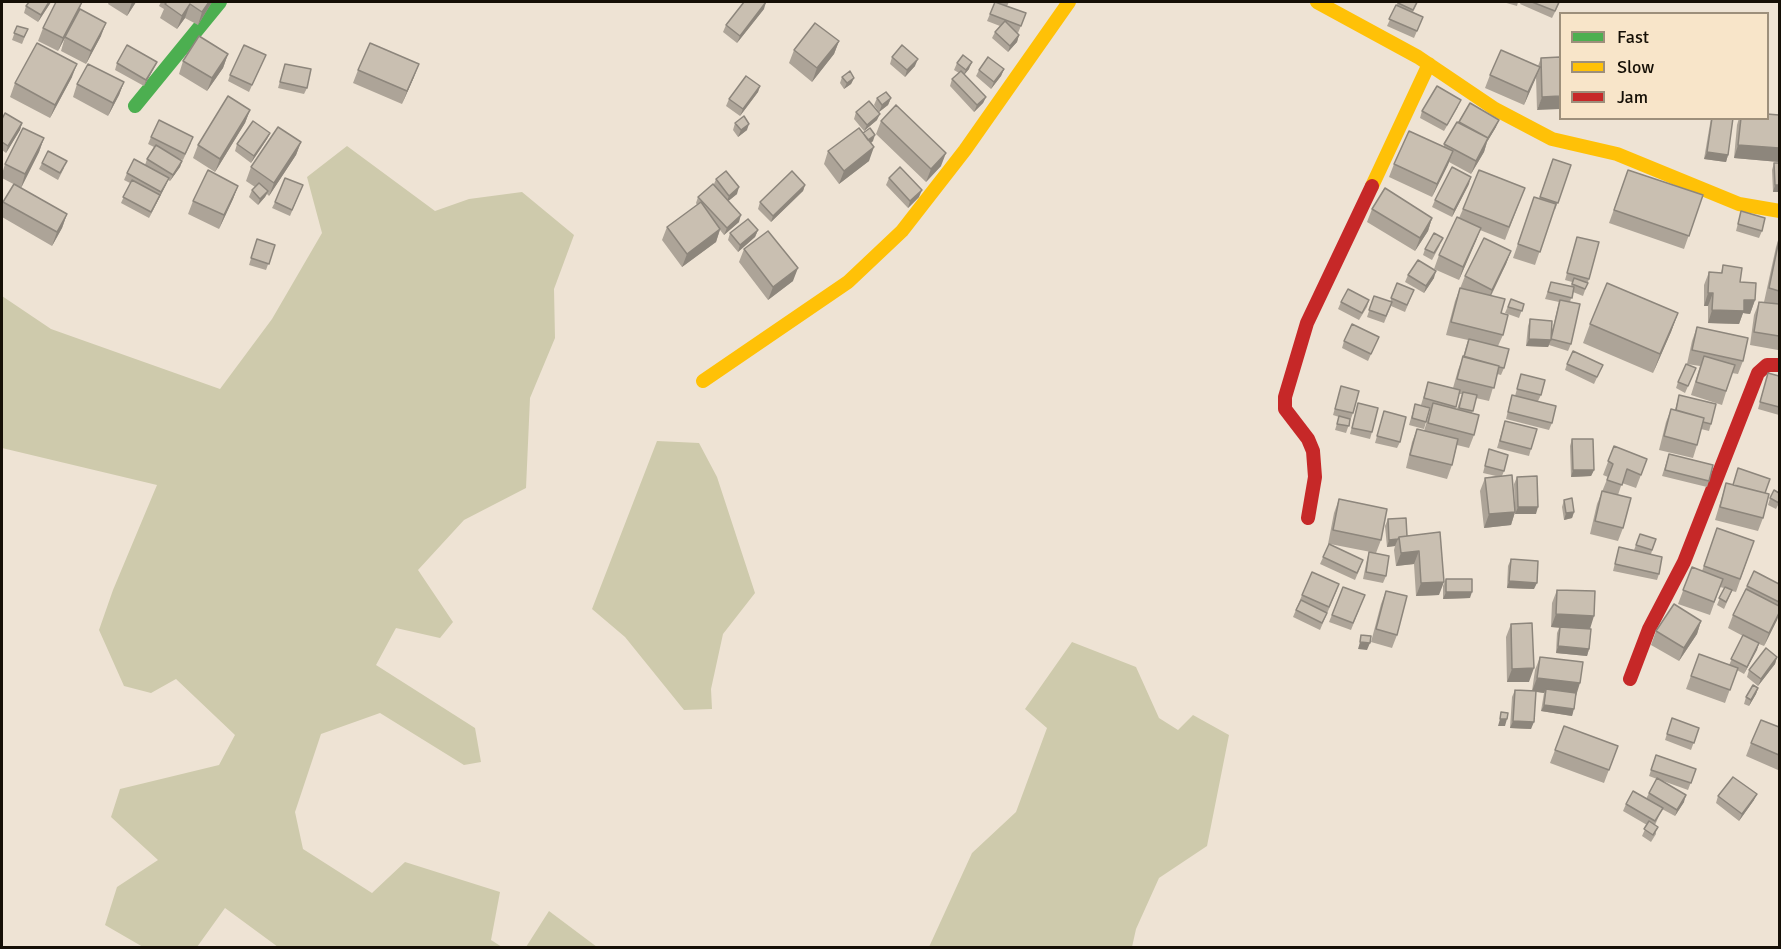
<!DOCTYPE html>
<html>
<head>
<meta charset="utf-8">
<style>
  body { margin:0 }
  #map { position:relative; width:1781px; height:949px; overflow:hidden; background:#eee3d4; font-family:Signika,sans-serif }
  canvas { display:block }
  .frame { position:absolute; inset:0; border:3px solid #150f06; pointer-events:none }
  .legend { position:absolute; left:1559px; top:12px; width:210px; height:108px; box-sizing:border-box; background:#f8e5c9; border:2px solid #9d8f7b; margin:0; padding:8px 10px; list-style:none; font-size:18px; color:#150f06 }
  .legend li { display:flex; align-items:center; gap:12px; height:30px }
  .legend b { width:30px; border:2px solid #9d8f7b }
</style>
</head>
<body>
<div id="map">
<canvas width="1781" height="949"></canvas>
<div class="frame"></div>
<ul class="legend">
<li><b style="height:8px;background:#4caf50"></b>Fast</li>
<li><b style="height:8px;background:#ffc107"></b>Slow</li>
<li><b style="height:8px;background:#c62828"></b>Jam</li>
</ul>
</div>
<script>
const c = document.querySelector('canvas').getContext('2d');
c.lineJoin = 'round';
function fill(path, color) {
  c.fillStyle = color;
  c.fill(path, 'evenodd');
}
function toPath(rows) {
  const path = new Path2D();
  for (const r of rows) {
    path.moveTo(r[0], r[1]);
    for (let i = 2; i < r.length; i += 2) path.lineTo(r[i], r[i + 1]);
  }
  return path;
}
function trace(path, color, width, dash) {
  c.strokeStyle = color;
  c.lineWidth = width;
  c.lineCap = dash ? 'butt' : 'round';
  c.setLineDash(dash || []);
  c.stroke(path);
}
const forest = toPath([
  [347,146,435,211,469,199,522,192,574,235,554,289,555,338,530,398,526,488,464,520,418,570,453,622,440,638,396,628,376,665,475,728,481,762,464,765,380,713,321,734,295,812,303,849,372,893,405,862,500,892,491,940,502,947,278,947,225,908,197,947,143,947,105,925,117,887,158,860,111,817,120,789,219,765,235,735,176,679,151,693,124,686,99,630,113,590,157,485,2,448,2,296,51,329,220,389,272,319,322,233,307,177],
  [657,441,699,443,717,477,755,593,723,634,711,689,712,709,684,710,625,637,592,609],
  [1072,642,1136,667,1159,718,1178,730,1193,715,1229,735,1207,846,1159,878,1136,929,1132,947,929,947,972,853,1016,812,1047,728,1025,709],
  [549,911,597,947,526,947]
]);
const fast = toPath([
  [135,106,220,2]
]);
const slow = toPath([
  [1317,2,1418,57,1495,109,1552,139,1617,154,1739,204,1780,211],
  [1372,186,1429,64],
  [703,381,848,282,902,231,965,150,1069,2]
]);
const jam = toPath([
  [1308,518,1315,477,1313,451,1308,439,1285,409,1285,397,1307,323,1372,186],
  [1630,679,1649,629,1684,562,1758,373,1767,365,1780,365]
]);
const wall = toPath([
  [51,2,38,22,24,13,26,6],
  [109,2,136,2,127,16,108,4],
  [161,2,212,2,198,25,185,18,177,29,160,18,164,9,159,6],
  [995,2,1009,2,1007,6,1026,13,1018,33,1016,32,1019,35,1017,42,1008,52,992,38,995,32,1000,26,987,21],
  [1398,2,1418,2,1413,12,1423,17,1414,38,1387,26],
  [1503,2,1518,2,1517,6],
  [1521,2,1560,2,1552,18,1520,4],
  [764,9,737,43,723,32,726,25],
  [79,11,58,51,38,41,43,28],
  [17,26,28,29,22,44,12,40],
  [101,36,86,64,61,51,65,37],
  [839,41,834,54,812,82,789,63,794,50],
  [228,54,223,68,207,91,179,74,183,61],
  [266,55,249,92,228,81,230,75],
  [892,57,915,66,905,77,890,64],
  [1560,57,1537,110,1536,76,1524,105,1485,88,1490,75,1538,66,1541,58],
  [117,63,154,68,144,86,115,70],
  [957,63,969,69,964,75,986,97,983,103,974,112,950,86,952,79,959,73,954,70],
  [285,64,307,88,304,94,278,88],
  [1004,69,1001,76,991,89,976,76,979,70],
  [358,70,414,77,402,104,353,83],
  [72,77,50,118,10,97,15,83],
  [842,77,854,78,851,84,844,89,840,83],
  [124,82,119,95,108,116,73,97,77,84],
  [760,86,758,92,740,116,726,106,729,99],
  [877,98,891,98,888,105,879,112,874,105],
  [1470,103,1496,127,1487,142,1484,152,1471,174,1449,162,1432,197,1389,177,1394,164,1443,147],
  [1458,107,1444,131,1420,118,1422,111],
  [250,110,245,123,215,172,193,158,198,145],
  [856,112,877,120,864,131,854,119],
  [1779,114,1779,162,1734,158,1737,125,1739,118,1767,118,1779,115],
  [1711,118,1733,118,1728,155,1726,162,1704,159],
  [2,119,22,123,20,130,6,153,2,150],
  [881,121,941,166,926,182,876,134],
  [735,123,747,130,738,137,733,130],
  [270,133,267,139,251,163,235,151,237,144],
  [863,133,873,141,871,143,869,161,839,184,824,164,828,151],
  [151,137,191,143,183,160,177,158,182,161,180,167,170,181,168,180,149,218,121,203,130,183,124,180,127,173,145,165,147,159,154,147,148,144],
  [44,138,39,152,21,188,2,178,2,174,5,164],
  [301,142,296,155,269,196,267,194,265,197,258,205,249,197,252,190,255,187,246,181,251,167],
  [1553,159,1571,165,1555,210,1554,209,1535,265,1513,258,1534,197,1539,199],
  [42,163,64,168,58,180,39,169],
  [1774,163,1779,192,1773,192,1772,170],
  [1628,170,1703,195,1684,249,1609,223],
  [889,178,919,197,908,208,886,185],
  [716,179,737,194,728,201,739,222,724,235,720,230,716,242,682,267,662,240,667,227,697,205,696,203,698,197,714,184],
  [1469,184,1452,217,1432,207,1435,200],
  [805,185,803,191,771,222,758,209,760,202],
  [238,186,233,199,219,229,188,214,193,201],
  [1525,188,1505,240,1480,230,1459,280,1434,269,1439,255,1459,218,1463,209],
  [300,192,290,216,272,208,275,202],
  [3,202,67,214,62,228,52,246,2,217,2,208],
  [1372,209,1432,218,1428,231,1415,251,1367,222],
  [1741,211,1762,231,1759,238,1736,231],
  [758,230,755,237,738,252,728,240,730,233],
  [1577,237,1589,279,1583,296,1573,292,1570,302,1571,344,1568,351,1549,345,1548,347,1526,346,1528,326,1530,319,1551,336,1559,302,1545,299,1551,282,1571,287,1572,282,1565,280],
  [1779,237,1779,345,1778,350,1750,345,1754,315,1759,302,1773,303,1764,302,1776,247],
  [257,239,275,245,266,270,249,265],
  [1440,245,1432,260,1423,255,1425,249],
  [744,249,793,281,768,300,739,262],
  [1511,251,1506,264,1491,296,1501,313,1503,335,1498,346,1504,368,1501,375,1497,374,1489,401,1476,398,1472,413,1474,435,1469,448,1457,445,1452,465,1447,479,1406,468,1412,442,1417,429,1424,431,1431,408,1421,405,1428,382,1453,388,1458,370,1463,357,1468,340,1446,335,1455,301,1465,276],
  [1459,394,1462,394,1457,409,1455,409],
  [1723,265,1740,282,1755,300,1750,314,1743,313,1739,324,1708,323,1708,306,1704,306,1704,285,1709,272,1721,273],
  [1408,275,1434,278,1424,293,1405,282],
  [1397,283,1414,290,1405,312,1391,306,1384,323,1367,317,1374,296,1390,302],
  [1511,299,1524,304,1519,318,1505,313],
  [1369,300,1367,307,1359,320,1338,309,1341,302],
  [1678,313,1671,332,1653,373,1583,343,1590,324],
  [1697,327,1743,361,1738,374,1732,373,1722,405,1691,395,1700,366,1687,364,1692,341],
  [1344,341,1376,343,1368,361,1342,348],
  [1567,364,1603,365,1594,384,1565,370],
  [1696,368,1685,393,1676,388,1678,382],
  [1768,373,1779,376,1779,415,1758,409],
  [1521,374,1541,395,1538,401,1552,423,1549,430,1506,419,1510,402,1512,395,1515,396],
  [1341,386,1353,413,1346,433,1335,430,1339,417,1333,415],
  [1679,395,1711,424,1709,431,1701,429,1697,445,1693,458,1659,450,1666,422,1671,409,1675,410],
  [1358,403,1372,432,1370,439,1350,434],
  [1415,404,1426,422,1424,429,1409,425],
  [1384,411,1400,442,1397,448,1375,443],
  [1505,421,1531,449,1529,456,1497,448],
  [1572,439,1594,470,1591,476,1571,477,1570,446],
  [1614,446,1647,459,1636,488,1622,483,1618,495,1623,528,1618,541,1590,534,1597,504,1608,477,1603,475],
  [1489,449,1504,471,1502,476,1515,510,1514,484,1517,477,1536,514,1515,514,1515,512,1511,525,1484,528,1480,491,1485,478,1496,476,1483,473],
  [1669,454,1709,481,1707,487,1662,476],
  [1726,483,1765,493,1763,518,1758,531,1715,520],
  [1770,498,1779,503,1776,509,1768,505],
  [1339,499,1381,540,1376,553,1330,544,1361,566,1355,580,1320,564,1329,544,1328,544,1334,513],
  [1564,500,1574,512,1572,518,1564,520,1562,507],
  [1388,519,1407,536,1440,532,1439,595,1416,596,1414,564,1396,566,1394,550,1395,546,1387,547,1385,526],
  [1717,528,1754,541,1736,592,1732,591,1724,609,1717,605,1724,588,1720,587,1710,615,1678,604,1692,567,1702,571],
  [1640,534,1656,539,1651,554,1659,574,1657,580,1613,571,1619,547,1634,550],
  [1369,552,1386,576,1383,583,1363,579,1367,559],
  [1511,559,1534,589,1507,588,1508,566],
  [1446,579,1470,598,1443,599,1443,586],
  [1779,584,1779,615,1777,620,1764,646,1759,644,1744,674,1737,670,1725,703,1686,689,1699,654,1729,665,1743,636,1728,628,1733,615,1747,586],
  [1343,587,1365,595,1351,630,1329,622],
  [1337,590,1320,630,1293,617,1302,595],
  [1557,590,1590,629,1589,649,1587,656,1556,653,1557,633,1559,628,1551,627,1552,603],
  [1386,591,1397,635,1392,648,1371,642,1381,604],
  [1701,621,1697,634,1679,661,1651,645,1656,631],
  [1511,624,1529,682,1507,682,1506,637],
  [1540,657,1576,694,1572,716,1541,711,1544,693,1536,692,1531,729,1510,728,1512,697,1515,690,1532,691,1535,670],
  [1777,657,1775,664,1758,686,1747,677,1749,670],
  [1758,688,1756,694,1749,706,1744,704,1746,697],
  [1672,718,1699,728,1691,750,1665,740],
  [1779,727,1779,767,1778,770,1746,756,1751,743],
  [1618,746,1604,783,1550,763,1555,750],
  [1656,755,1696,769,1688,790,1663,781,1684,802,1675,816,1662,809,1655,825,1656,834,1651,842,1642,836,1647,825,1623,811,1626,804,1646,799,1649,793,1657,779,1649,776],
  [1718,796,1754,800,1739,821,1716,803]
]);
const shadedWall = toPath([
  [49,2,51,2,38,22,41,15],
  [82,2,79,11,58,51,63,38],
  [132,2,136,2,127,16],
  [209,2,212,2,198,25,202,12],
  [766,2,764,9,737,43,740,36],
  [190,4,185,18,177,29,182,16],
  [106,23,101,36,86,64,91,51],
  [1019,35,1017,42,1008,52,1010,46],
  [839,41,834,54,812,82,817,68],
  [228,54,223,68,207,91,212,78],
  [918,59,915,66,905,77,907,70],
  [157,62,154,68,144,86,146,80],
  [972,62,969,69,963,76,966,70],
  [77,64,72,77,50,118,55,105],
  [419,64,414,77,402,104,407,91],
  [1540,67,1535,80,1524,105,1528,92],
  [1004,69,1001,76,991,89,994,82],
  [854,78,851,84,844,89,847,83],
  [124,82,119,95,108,116,113,103],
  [760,86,758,92,740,116,743,109],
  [1560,96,1560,109,1537,110,1542,97],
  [986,97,983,103,974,112,977,105],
  [891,98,888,105,879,112,882,105],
  [250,110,245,123,215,172,220,159],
  [880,114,877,120,864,131,867,125],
  [1499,120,1496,127,1487,142,1484,152,1471,174,1476,161,1488,139],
  [22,123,20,130,6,153,8,146],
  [749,124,747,130,738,137,741,130],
  [270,133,267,139,251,163,254,156],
  [875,135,873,141,865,147,868,140],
  [44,138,39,152,21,188,25,174],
  [301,142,296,155,269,196,274,183],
  [1738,145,1779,148,1779,162,1734,158],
  [874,147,869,161,839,184,844,171],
  [1453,151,1448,165,1432,197,1437,184],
  [1707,152,1728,155,1726,162,1704,159],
  [946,153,941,166,926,182,931,169],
  [182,161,180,167,170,181,173,175],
  [1471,177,1469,184,1452,217,1454,210],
  [169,178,166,185,149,218,161,192],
  [805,185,803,191,771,222,773,216],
  [1775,185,1779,185,1779,192,1773,192],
  [238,186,233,199,219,229,224,215],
  [739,187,737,194,726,203,729,196],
  [922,190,919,197,908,208,910,201],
  [268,191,265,197,258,205,260,199],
  [67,214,62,228,52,246,57,232],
  [741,215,739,222,724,235,727,228],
  [1432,218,1428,231,1415,251,1420,238],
  [1481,228,1476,241,1459,280,1463,267],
  [720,229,716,242,682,267,687,254],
  [758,230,755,237,738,252,740,245],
  [1511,251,1506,264,1487,303,1492,290],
  [798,268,793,281,768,300,773,287],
  [1436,271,1434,278,1424,293,1426,286],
  [1708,293,1713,293,1708,306,1704,306],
  [1744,300,1755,300,1750,314,1743,313,1739,324,1708,323,1712,310],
  [1678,313,1671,332,1653,373,1660,354],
  [1529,339,1551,340,1548,347,1526,346],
  [1573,470,1594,470,1591,476,1571,477],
  [1518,507,1538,507,1536,514,1515,514],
  [1515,512,1511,525,1484,528,1489,514],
  [1574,512,1572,518,1564,520,1566,513],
  [1398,539,1395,546,1387,547,1389,540],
  [1419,551,1414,564,1396,566,1401,553],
  [1509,581,1537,583,1534,589,1507,588],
  [1444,582,1439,595,1416,596,1421,583],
  [1446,592,1472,592,1470,598,1443,599],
  [1779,613,1777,620,1764,646,1769,633],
  [1556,614,1594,616,1590,629,1551,627],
  [1701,621,1697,634,1679,661,1684,648],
  [1360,642,1370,643,1367,650,1358,649],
  [1759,643,1757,650,1744,674,1747,667],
  [1558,646,1589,649,1587,656,1556,653],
  [1777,657,1775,664,1758,686,1761,679],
  [1534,668,1529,682,1507,682,1512,669],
  [1537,678,1580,683,1576,696,1546,689,1544,693,1532,691],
  [1758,688,1756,694,1749,706,1751,700],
  [1544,705,1574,709,1572,716,1541,711],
  [1500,719,1507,719,1505,726,1498,726],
  [1513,721,1534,722,1531,729,1510,728],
  [1757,794,1754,800,1739,821,1742,814],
  [1686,795,1684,802,1675,816,1677,810]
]);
const building = toPath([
  [29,2,49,2,41,15,26,6,29,2],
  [56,2,82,2,63,38,43,28,56,2],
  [167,2,209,2,202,12,190,4,182,16,165,4,167,2],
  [744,2,766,2,740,36,726,25,744,2],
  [995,2,1026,13,1021,26,990,14,995,2],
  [1398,2,1417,2,1413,10,1398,3,1398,2],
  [1532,2,1559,2,1555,11,1532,2],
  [1396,5,1423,17,1417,31,1389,19,1396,5],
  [80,9,106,23,91,51,65,37,80,9],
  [1005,21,1019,35,1010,46,995,32,1005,21],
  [815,23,839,41,817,68,794,50,815,23],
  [17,26,28,29,24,37,14,33,17,26],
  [199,36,228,54,212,78,183,61,199,36],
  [37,43,77,64,55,105,15,83,37,43],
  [370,43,419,64,407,91,358,70,370,43],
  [127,45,157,62,146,80,117,63,127,45],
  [244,45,266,55,252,85,230,75,244,45],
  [902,45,918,59,907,70,892,57,902,45],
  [1501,50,1540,67,1528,92,1490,75,1501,50],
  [963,55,972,62,966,70,957,63,963,55],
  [988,57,1004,69,994,82,979,70,988,57],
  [1560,57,1560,96,1542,97,1541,58,1560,57],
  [88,64,124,82,113,103,77,84,88,64],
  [285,64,311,69,307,88,280,82,285,64],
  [850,71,854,78,847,83,842,77,850,71],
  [961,71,986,97,977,105,952,79,961,71],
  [746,76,760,86,743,109,729,99,746,76],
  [1437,86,1461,100,1447,125,1422,111,1437,86],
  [886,92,891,98,882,105,877,98,886,92],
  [228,96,250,110,220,159,198,145,228,96],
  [869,101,880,114,867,125,856,112,869,101],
  [1470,103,1499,120,1488,138,1459,122,1470,103],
  [896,105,946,153,931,169,881,121,896,105],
  [5,113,22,123,8,146,2,142,2,119,5,113],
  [1767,114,1779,115,1779,148,1738,145,1741,118,1767,118,1767,114],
  [744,116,749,124,741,130,735,123,744,116],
  [1712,118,1733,118,1728,155,1707,152,1712,118],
  [159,120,193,137,185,154,151,137,159,120],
  [253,121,270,133,254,156,237,144,253,121],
  [1457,122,1488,138,1476,161,1444,144,1457,122],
  [278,127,301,142,274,183,251,167,278,127],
  [23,128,44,138,25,174,5,164,23,128],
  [859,128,874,147,844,171,828,151,859,128],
  [870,128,875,135,868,140,863,133,870,128],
  [1409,131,1453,151,1437,184,1394,164,1409,131],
  [156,145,182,161,173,175,147,159,156,145],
  [48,151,67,161,60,173,42,163,48,151],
  [134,159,169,178,161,192,127,173,134,159],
  [1553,159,1571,165,1558,203,1540,197,1553,159],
  [1774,163,1779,163,1779,185,1775,185,1774,163],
  [900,167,922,190,910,201,889,178,900,167],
  [1452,167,1471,177,1454,210,1435,200,1452,167],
  [208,170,238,186,224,215,193,201,208,170],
  [1479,170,1525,188,1509,227,1463,209,1479,170],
  [1628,170,1703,195,1689,236,1614,210,1628,170],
  [726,171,739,187,729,196,716,179,726,171],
  [792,171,805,185,773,216,760,202,792,171],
  [285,178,303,185,292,210,275,202,285,178],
  [132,180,160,195,151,212,123,197,132,180],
  [259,183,268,191,260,199,252,190,259,183],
  [14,184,67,214,57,232,3,202,14,184],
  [713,184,741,215,727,228,698,197,713,184],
  [1385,188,1432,218,1420,238,1372,209,1385,188],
  [1534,197,1556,204,1540,252,1518,244,1534,197],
  [701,202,720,229,687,254,667,227,701,202],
  [1741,211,1765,218,1762,231,1738,224,1741,211],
  [1457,217,1481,228,1463,267,1439,255,1457,217],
  [748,219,758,230,740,245,730,233,748,219],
  [768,231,798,268,773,287,744,249,768,231],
  [1434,233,1443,238,1434,253,1425,249,1434,233],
  [1577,237,1599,242,1589,279,1567,273,1577,237],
  [1484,238,1511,251,1492,290,1465,276,1484,238],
  [257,239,275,245,269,264,251,258,257,239],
  [1779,240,1779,291,1769,288,1779,240],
  [1418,260,1436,271,1426,286,1408,275,1418,260],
  [1723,265,1742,268,1740,282,1756,283,1755,300,1744,300,1744,311,1712,310,1713,293,1708,293,1709,272,1722,273,1723,265],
  [1574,278,1588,283,1585,289,1572,284,1574,278],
  [1551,282,1574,287,1572,298,1548,292,1551,282],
  [1397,283,1414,290,1407,305,1391,298,1397,283],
  [1607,283,1678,313,1660,354,1590,324,1607,283],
  [1460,288,1505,299,1501,313,1508,315,1503,335,1451,322,1460,288],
  [1348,289,1369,300,1362,313,1341,302,1348,289],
  [1374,296,1392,302,1386,316,1369,310,1374,296],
  [1511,299,1524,304,1522,311,1508,307,1511,299],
  [1560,300,1580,304,1571,344,1551,339,1560,300],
  [1759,302,1779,304,1779,336,1754,332,1759,302],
  [1530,319,1552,321,1551,340,1529,339,1530,319],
  [1352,324,1379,337,1371,354,1344,341,1352,324],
  [1697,327,1748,338,1743,361,1692,350,1697,327],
  [1469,339,1509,349,1504,368,1499,367,1499,366,1464,357,1469,339],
  [1573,351,1603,365,1597,377,1567,364,1573,351],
  [1463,356,1499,366,1494,388,1457,379,1463,356],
  [1704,356,1735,365,1726,391,1696,382,1704,356],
  [1686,364,1696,368,1688,386,1678,382,1686,364],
  [1768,373,1779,376,1779,407,1760,402,1768,373],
  [1521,374,1545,380,1541,395,1517,389,1521,374],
  [1428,382,1460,390,1456,407,1424,398,1428,382],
  [1341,386,1359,391,1353,413,1335,409,1341,386],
  [1463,392,1477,395,1473,411,1459,408,1463,392],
  [1512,395,1556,406,1552,423,1508,412,1512,395],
  [1679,395,1716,404,1711,424,1703,422,1704,418,1676,410,1679,395],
  [1358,403,1378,408,1372,432,1352,428,1358,403],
  [1433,403,1479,415,1474,435,1428,423,1433,403],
  [1415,404,1430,408,1426,422,1412,418,1415,404],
  [1671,409,1704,418,1697,445,1664,436,1671,409],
  [1384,411,1406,417,1400,442,1377,436,1384,411],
  [1339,416,1350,419,1349,426,1337,424,1339,416],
  [1505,421,1537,429,1531,449,1500,441,1505,421],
  [1417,429,1458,439,1452,465,1410,455,1417,429],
  [1572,439,1593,439,1594,470,1573,470,1572,439],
  [1614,446,1647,459,1641,475,1627,469,1622,485,1607,480,1613,464,1608,461,1614,446],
  [1489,449,1508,455,1504,471,1485,466,1489,449],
  [1669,454,1713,465,1709,481,1665,470,1669,454],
  [1738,468,1770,479,1765,493,1733,485,1738,468],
  [1512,475,1515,512,1489,514,1485,478,1512,475],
  [1537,476,1538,507,1518,507,1517,477,1537,476],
  [1726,483,1769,494,1763,518,1720,507,1726,483],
  [1774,490,1779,493,1779,503,1770,498,1774,490],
  [1602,491,1631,498,1623,528,1595,521,1602,491],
  [1572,498,1574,512,1566,513,1564,500,1572,498],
  [1339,499,1387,509,1381,540,1333,530,1339,499],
  [1406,518,1407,536,1399,537,1398,539,1389,540,1388,519,1406,518],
  [1717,528,1754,541,1740,579,1704,566,1717,528],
  [1440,532,1444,582,1421,583,1419,551,1401,553,1399,537,1440,532],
  [1640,534,1656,539,1652,550,1636,545,1640,534],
  [1329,544,1363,560,1357,573,1323,557,1329,544],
  [1619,547,1662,557,1659,574,1615,564,1619,547],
  [1369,552,1389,556,1386,576,1366,572,1369,552],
  [1511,559,1538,561,1537,583,1509,581,1511,559],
  [1692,567,1723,579,1714,602,1683,590,1692,567],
  [1754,571,1779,584,1779,602,1747,586,1754,571],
  [1312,572,1339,584,1329,607,1302,595,1312,572],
  [1446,579,1472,579,1472,592,1446,592,1446,579],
  [1343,587,1365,595,1353,623,1332,615,1343,587],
  [1725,587,1732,590,1726,602,1719,598,1725,587],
  [1746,589,1779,606,1779,613,1769,633,1733,615,1746,589],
  [1557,590,1595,591,1594,616,1556,614,1557,590],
  [1386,591,1407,596,1397,635,1376,629,1386,591],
  [1301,600,1327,613,1322,623,1296,610,1301,600],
  [1674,604,1701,621,1684,648,1656,631,1674,604],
  [1532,623,1534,668,1512,669,1511,624,1532,623],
  [1560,627,1591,629,1589,649,1558,646,1560,627],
  [1361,635,1371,636,1370,643,1360,642,1361,635],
  [1743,635,1759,643,1747,667,1731,659,1743,635],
  [1766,648,1777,657,1761,679,1749,670,1766,648],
  [1699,654,1738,668,1730,690,1691,676,1699,654],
  [1540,657,1583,662,1580,683,1537,678,1540,657],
  [1753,685,1758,688,1751,700,1746,697,1753,685],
  [1546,689,1576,693,1574,709,1544,705,1546,689],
  [1515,690,1536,691,1534,722,1513,721,1515,690],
  [1501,712,1508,713,1507,719,1500,719,1501,712],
  [1672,718,1699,728,1694,743,1667,734,1672,718],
  [1761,720,1779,727,1779,755,1751,743,1761,720],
  [1564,726,1618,746,1609,770,1555,750,1564,726],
  [1656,755,1696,769,1691,783,1651,770,1656,755],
  [1733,777,1757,794,1742,814,1718,796,1733,777],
  [1657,778,1686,795,1677,810,1649,793,1657,778],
  [1633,791,1663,808,1655,821,1626,804,1633,791],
  [1649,821,1658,827,1653,835,1644,829,1649,821]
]);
fill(forest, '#cecaac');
trace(fast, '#4caf50', 14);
trace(slow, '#ffc107', 14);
trace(jam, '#c62828', 14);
fill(wall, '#ada498');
fill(shadedWall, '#8d867c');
fill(building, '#c9bfb1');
trace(building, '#8d867c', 1.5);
</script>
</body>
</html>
